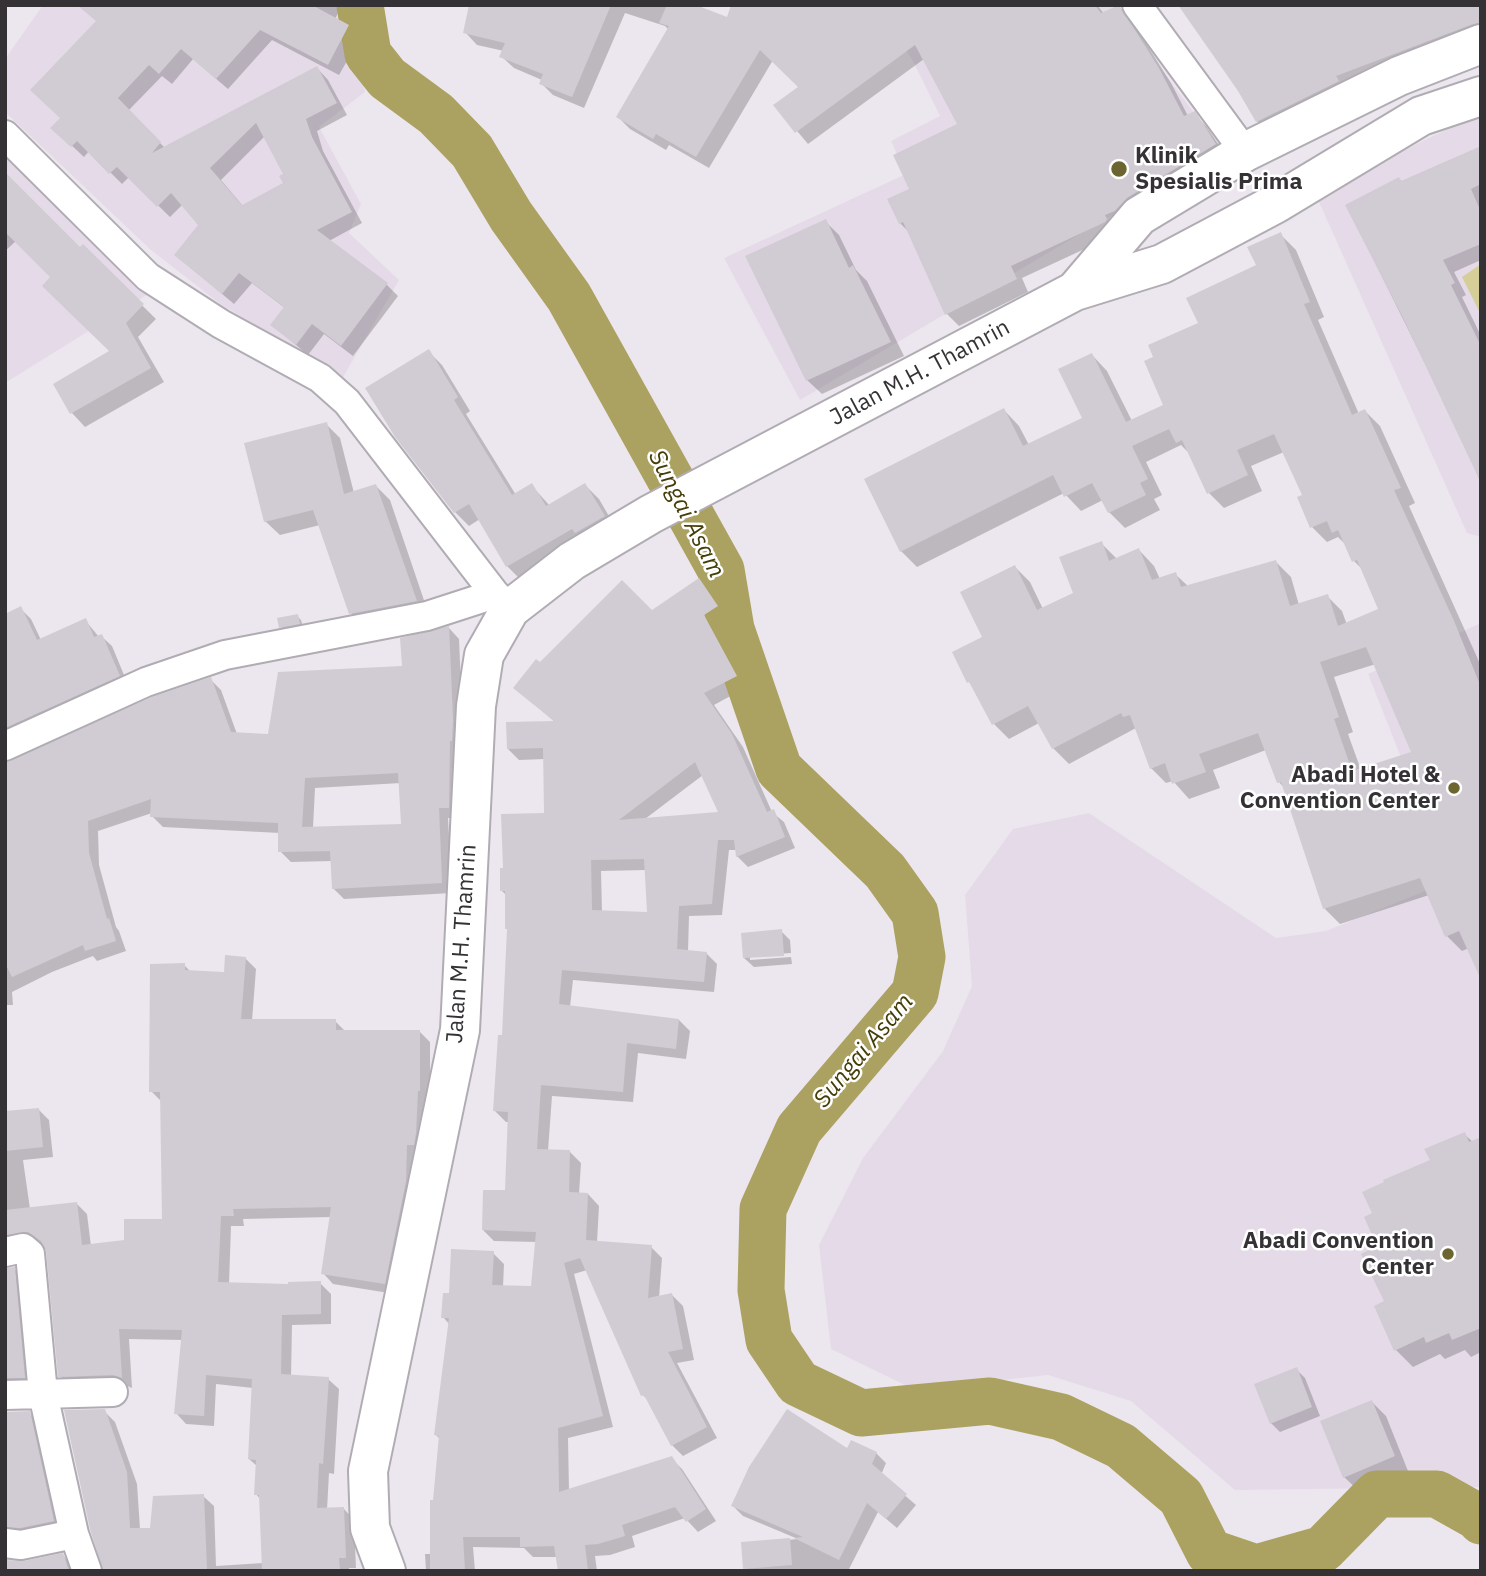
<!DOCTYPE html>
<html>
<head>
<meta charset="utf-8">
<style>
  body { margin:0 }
  #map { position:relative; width:1486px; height:1576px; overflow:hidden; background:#ece7ee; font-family:"IBM Plex Sans",sans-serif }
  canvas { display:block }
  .frame { position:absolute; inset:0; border:7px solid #343235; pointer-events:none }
</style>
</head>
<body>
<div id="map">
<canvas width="1486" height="1576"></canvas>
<div class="frame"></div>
</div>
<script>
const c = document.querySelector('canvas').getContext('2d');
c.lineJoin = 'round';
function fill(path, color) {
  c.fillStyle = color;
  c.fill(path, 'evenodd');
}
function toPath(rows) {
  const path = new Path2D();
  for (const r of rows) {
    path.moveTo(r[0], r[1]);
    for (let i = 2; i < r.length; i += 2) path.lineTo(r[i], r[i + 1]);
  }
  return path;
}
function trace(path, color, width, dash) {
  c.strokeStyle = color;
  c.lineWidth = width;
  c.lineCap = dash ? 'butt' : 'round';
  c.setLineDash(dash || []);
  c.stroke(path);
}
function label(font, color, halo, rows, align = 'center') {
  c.font = font + ' "IBM Plex Sans",sans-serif';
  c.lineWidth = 5;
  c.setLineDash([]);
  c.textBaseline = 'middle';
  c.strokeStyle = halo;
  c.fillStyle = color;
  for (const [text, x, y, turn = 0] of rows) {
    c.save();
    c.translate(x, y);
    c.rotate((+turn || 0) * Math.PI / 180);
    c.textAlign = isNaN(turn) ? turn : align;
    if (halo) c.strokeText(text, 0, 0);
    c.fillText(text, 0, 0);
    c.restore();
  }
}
const built = toPath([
  [43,5,360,5,357,60,365,92,319,127,361,204,349,233,399,280,342,379,219,303,151,250,5,112,5,59],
  [875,5,1113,5,1222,150,800,400,724,258,906,174,891,141,940,116,913,61],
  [1481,113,1481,537,1467,533,1315,193],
  [5,143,161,286,5,383],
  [1481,623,1481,1487,1235,1490,1131,1401,1048,1375,915,1390,831,1349,819,1245,863,1158,943,1051,972,986,965,895,1013,829,1089,813,1276,938,1326,931,1450,881,1368,674]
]);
const green = toPath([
  [1481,264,1481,315,1462,277]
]);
const shadow = toPath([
  [95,5,342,5,335,19,348,26,360,38,339,75,272,40,228,89,193,59,172,84,162,76,128,111,165,148,317,68,328,80,347,115,317,131,323,151,362,223,329,241,387,285,398,296,353,356,324,334,308,355,272,325,285,308,252,283,234,304,176,255,201,225,183,204,170,217,129,177,122,184,89,151,84,157,53,128,62,118,97,22],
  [265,136,285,174,286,184,243,206,221,180],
  [470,5,691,5,728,20,733,5,1097,5,1104,14,1117,6,1130,18,1171,83,1188,116,1194,114,1206,126,1227,157,1117,234,1022,278,1028,292,959,326,947,314,910,233,900,223,912,190,959,124,924,59,808,144,776,106,801,87,773,60,709,168,669,145,666,150,630,129,618,117,669,30,665,26,625,13,584,108,553,95,541,83,542,80,514,68,501,56,504,51,477,45,465,32],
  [1465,5,1481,27,1270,134,1257,121,1236,86],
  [1481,154,1481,260,1454,272,1466,295,1462,297,1481,336,1481,483,1452,418,1347,206,1399,179,1403,182],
  [5,182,80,250,83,247,156,319,138,337,164,382,85,427,72,413,55,384,112,352,53,277,16,241,5,251],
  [825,221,839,235,856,270,867,281,904,356,822,394,807,380],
  [1280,234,1296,250,1324,317,1318,320,1359,414,1365,411,1380,426,1415,503,1409,506,1481,666,1481,976,1469,948,1462,951,1447,936,1429,895,1340,924,1325,909,1285,789,1279,782,1266,750,1213,770,1220,788,1189,799,1173,781,1166,783,1151,768,1136,728,1069,764,1053,748,1039,723,1009,739,994,724,975,689,969,682,954,653,984,638,1015,567,1030,582,1043,609,1075,594,1101,543,1117,559,1139,550,1154,566,1160,579,1175,574,1189,587,1276,562,1291,577,1299,605,1327,596,1342,611,1347,625,1381,610,1363,570,1354,561,1347,546,1338,537,1327,542,1312,527,1304,496,1284,452,1251,466,1262,491,1224,508,1209,493,1191,455,1181,445,1146,462,1162,495,1154,499,1160,510,1125,528,1109,512,1103,500,1081,511,1064,493,917,567,901,551,866,480,1004,410,1019,426,1029,445,1084,419,1092,355,1107,371,1132,421,1166,405,1155,357,1200,323,1258,266],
  [1376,664,1414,753,1361,770,1348,734,1353,732,1334,677],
  [429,352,442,365,470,411,466,414,516,495,532,486,550,506,585,485,599,499,617,530,521,580,507,566,480,519,469,526,455,512,397,436],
  [326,424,340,438,354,493,376,486,390,500,429,615,365,627,351,613,320,525,280,535,265,521],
  [699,581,710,592,728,617,714,627,747,687,714,705,743,747,772,812,784,822,795,848,748,867,737,856,737,850,729,850,722,915,689,916,688,952,706,953,717,964,714,992,573,980,570,1007,679,1020,690,1031,686,1059,638,1053,633,1102,552,1096,548,1151,570,1152,581,1163,579,1194,588,1194,599,1206,597,1242,651,1247,662,1258,659,1298,672,1295,683,1306,694,1360,677,1363,717,1438,683,1456,672,1445,650,1402,643,1395,587,1270,574,1274,613,1427,568,1438,569,1491,671,1458,682,1469,716,1521,698,1532,685,1518,632,1536,635,1547,610,1555,595,1556,597,1571,559,1571,557,1557,533,1557,524,1548,473,1547,475,1571,426,1571,425,1554,432,1554,440,1439,436,1435,450,1325,443,1317,450,1295,493,1253,504,1264,503,1287,533,1288,537,1242,494,1241,483,1230,507,1192,509,1122,506,1122,495,1111,503,1037,509,930,506,895,502,891,546,814,545,759,519,760,508,749,555,722,515,688,540,664,652,613],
  [703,775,720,813,645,819],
  [646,870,649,914,602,912,601,871],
  [21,609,31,619,41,640,85,620,99,637,101,636,112,646,129,687,5,744,5,615],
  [297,616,301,620,303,627,285,631,281,627],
  [449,628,459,639,463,731,459,818,448,818,452,893,344,899,333,888,332,861,291,862,280,851,280,833,163,827,152,816,152,813,98,831,99,865,116,927,119,931,126,951,97,961,93,956,52,972,12,992,13,1005,5,1005,5,764,210,679,221,690,237,734,269,736,404,668],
  [401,783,403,825,313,828,315,788],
  [781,931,790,940,791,953,750,956,750,960,791,957,792,964,754,967,744,958],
  [245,958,256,969,252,1021,335,1021,346,1032,420,1032,430,1042,430,1101,395,1294,333,1284,323,1273,331,1217,243,1219,244,1226,231,1226,229,1284,290,1285,320,1283,331,1294,331,1324,292,1325,291,1377,328,1379,339,1389,334,1474,329,1473,327,1510,344,1509,354,1520,356,1568,349,1568,349,1571,105,1571,104,1411,115,1422,137,1484,140,1529,152,1530,203,1496,214,1506,216,1566,263,1563,261,1500,256,1494,258,1467,249,1459,253,1388,216,1384,214,1426,186,1424,176,1413,183,1340,129,1339,132,1388,125,1385,71,1387,60,1376,48,1251,39,1242,13,1246,5,1250,5,1113,38,1109,49,1120,53,1157,23,1160,30,1209,77,1204,87,1214,91,1246,126,1242,163,1221,162,1102,151,1091,184,965,191,972,226,974],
  [1464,1134,1473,1142,1481,1138,1481,1352,1471,1357,1465,1350,1445,1359,1440,1354,1413,1367,1396,1350,1386,1302,1374,1214],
  [5,1269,14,1269,25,1279,35,1388,5,1393],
  [1296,1369,1305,1378,1320,1416,1280,1432,1271,1423],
  [1372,1402,1386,1416,1408,1471,1359,1491,1344,1477],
  [5,1412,29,1413,40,1424,64,1532,5,1541],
  [848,1451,876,1453,886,1463,881,1475,916,1505,897,1528,878,1512,848,1571,748,1571,745,1568,743,1544,798,1539,743,1516,733,1506],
  [63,1555,75,1571,5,1571,19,1563]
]);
const river = toPath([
  [360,5,368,54,387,78,436,114,472,151,511,216,569,297,721,570,731,629,779,769,885,871,915,913,922,957,915,993,799,1129,763,1209,761,1290,769,1340,798,1383,861,1413,990,1401,1061,1417,1121,1446,1181,1497,1209,1552,1256,1568,1323,1549,1377,1494,1437,1494,1478,1517,1481,1521]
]);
const building = toPath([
  [77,5,312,5,349,25,328,65,260,30,216,79,181,49,159,74,149,65,118,98,161,142,152,153,317,66,337,103,306,119,312,137,352,212,317,230,388,283,341,346,312,324,296,345,270,325,284,307,239,273,222,294,174,255,198,225,171,193,157,207,117,167,109,174,77,141,71,147,50,128,60,118,30,90,96,21],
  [256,123,283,174,279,176,283,183,242,205,210,168],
  [469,5,611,5,572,97,539,84,543,74,499,57,505,43,463,33],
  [667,5,696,5,727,17,731,5,1095,5,1101,13,1119,5,1159,68,1184,116,1195,111,1216,144,1127,198,1115,211,1105,215,1107,219,1105,222,1011,266,1017,279,945,315,903,222,899,224,887,199,909,189,893,155,957,124,915,45,795,133,773,105,798,87,760,50,696,157,656,134,653,139,616,117,669,26,659,23],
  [1178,5,1481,5,1481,23,1473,24,1336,76,1339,81,1256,122,1238,91],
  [1481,146,1481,184,1471,189,1481,212,1481,244,1443,260,1455,283,1451,285,1481,346,1481,483,1402,316,1345,205,1399,177,1401,181],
  [5,172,80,247,83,244,144,304,126,323,151,368,70,414,53,384,109,351,42,286,50,277,5,232],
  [826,219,849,268,853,265,891,342,806,381,745,256],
  [1281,232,1310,302,1304,304,1352,415,1365,409,1401,488,1394,490,1454,621,1481,687,1481,980,1459,931,1445,937,1420,878,1323,909,1281,782,1277,783,1258,733,1199,754,1206,772,1172,784,1165,763,1150,769,1130,715,1123,717,1121,713,1052,749,1028,706,992,725,969,682,967,683,952,652,982,637,960,592,1015,565,1037,610,1073,593,1059,557,1102,541,1109,561,1139,548,1152,580,1176,572,1181,587,1276,560,1290,606,1328,594,1338,626,1378,609,1357,560,1352,562,1338,530,1332,533,1327,521,1310,528,1297,497,1302,495,1274,434,1237,450,1248,475,1207,494,1182,440,1176,443,1169,429,1132,446,1148,479,1140,483,1146,495,1108,513,1092,483,1064,497,1053,475,900,552,864,479,1004,408,1023,446,1082,418,1058,369,1092,353,1126,422,1163,405,1144,361,1153,357,1148,345,1198,323,1186,298,1256,265,1247,247],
  [1366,647,1411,752,1352,771,1334,719,1339,717,1320,662],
  [429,349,458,397,454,400,512,495,532,483,546,506,585,483,605,516,575,533,572,529,506,567,469,504,454,513,395,437,365,388],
  [327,422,344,494,376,484,417,601,349,614,313,510,264,522,244,443],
  [699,578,718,606,704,615,737,676,704,693,732,734,767,812,774,809,785,837,736,857,734,840,718,840,712,904,679,906,677,949,707,952,704,982,562,970,559,1004,679,1019,676,1049,627,1043,623,1092,541,1085,537,1149,570,1150,569,1192,588,1193,586,1240,652,1245,648,1298,672,1293,683,1349,668,1352,707,1427,671,1446,644,1395,641,1396,580,1258,564,1263,603,1416,558,1428,559,1492,672,1456,706,1509,686,1522,675,1507,622,1525,625,1536,598,1544,585,1545,588,1571,558,1571,554,1546,520,1547,520,1537,463,1537,465,1571,430,1571,430,1500,433,1500,439,1436,434,1435,449,1318,441,1318,443,1293,449,1293,451,1249,494,1251,492,1285,531,1286,536,1232,482,1230,483,1190,505,1190,508,1112,493,1111,498,1035,502,1035,507,929,505,929,505,891,500,891,500,868,503,868,501,814,544,813,543,748,507,749,506,722,554,721,513,688,536,659,540,662,622,580,652,610],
  [695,762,718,812,619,820],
  [644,859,647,912,592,910,591,860],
  [21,606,37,640,86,618,94,637,102,634,120,676,5,728,5,614],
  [298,614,300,624,279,628,277,618],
  [449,626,453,720,452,741,450,741,449,808,439,808,442,883,332,889,330,851,278,852,278,823,150,817,151,799,88,821,89,853,107,919,109,918,116,941,85,951,83,945,12,977,5,963,5,762,152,697,211,677,231,732,268,734,278,672,402,666,400,638],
  [398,773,401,824,302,827,305,778],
  [782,929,784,956,743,958,741,933],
  [225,955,246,957,241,1019,336,1019,336,1030,420,1030,420,1091,418,1091,416,1133,414,1145,407,1145,406,1181,385,1284,321,1274,331,1207,233,1209,234,1216,221,1216,218,1282,288,1284,288,1282,321,1281,321,1314,282,1315,281,1374,329,1377,323,1464,319,1463,317,1508,344,1507,346,1558,339,1558,340,1571,262,1571,259,1495,254,1495,256,1460,248,1459,252,1379,206,1375,204,1416,174,1414,182,1330,119,1329,122,1378,113,1375,58,1377,46,1251,41,1241,28,1232,5,1235,5,1210,77,1202,82,1245,124,1240,124,1219,162,1219,160,1092,149,1092,150,964,185,963,185,970,224,972],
  [39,1108,43,1147,5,1151,5,1111],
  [1465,1132,1469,1142,1481,1137,1481,1328,1452,1340,1449,1333,1426,1343,1424,1337,1394,1351,1374,1306,1384,1301,1361,1254,1377,1246,1364,1217,1372,1213,1362,1192,1384,1182,1383,1180,1430,1160,1424,1149],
  [15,1267,25,1378,5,1378,5,1268],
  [1297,1367,1312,1407,1270,1424,1254,1384],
  [1372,1400,1395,1456,1343,1478,1320,1421],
  [105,1409,127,1472,130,1528,150,1528,153,1496,204,1494,207,1571,103,1571,90,1529,64,1410],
  [787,1409,847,1448,851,1440,877,1452,872,1464,907,1494,886,1519,867,1503,839,1560,794,1538,803,1537,731,1506,749,1467],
  [30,1411,54,1521,20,1528,5,1527,5,1412],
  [790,1538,792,1565,743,1569,741,1542],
  [63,1553,69,1571,5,1571,5,1560,24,1561]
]);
const street = toPath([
  [1137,5,1245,152],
  [5,135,148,277,221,324,320,378,347,402,495,594,510,609],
  [5,746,146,682,225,655,427,616,495,594],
  [5,1252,23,1248,30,1254,43,1394,74,1534,87,1571],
  [5,1395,113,1392],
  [5,1543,21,1545,74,1534]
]);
const highway = toPath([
  [1075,291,1139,216,1245,152,1399,76,1481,44],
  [386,1571,370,1528,368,1471,460,1030,476,706,484,655,510,609,572,561,651,514,1075,291,1162,264,1275,204,1421,116,1481,96]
]);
const markers = [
  [1119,169,9,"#6c6531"],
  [1454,788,7,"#6c6531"],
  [1448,1254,7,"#6c6531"]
];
const poiNames = [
  ["Klinik",1135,156,"left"],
  ["Spesialis Prima",1135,182,"left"],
  ["Abadi Hotel &",1440,775],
  ["Convention Center",1440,801],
  ["Abadi Convention",1434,1241],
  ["Center",1434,1267]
];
const streetNames = [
  ["Jalan M.H. Thamrin",920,373,-28],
  ["Jalan M.H. Thamrin",462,944,-86]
];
const waterNames = [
  ["Sungai Asam",686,514,63],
  ["Sungai Asam",864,1051,-50]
];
fill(built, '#e5dbe8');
fill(green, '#d5ce98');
fill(shadow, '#0003');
trace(river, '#aba261', 47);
fill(building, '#d1ccd3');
trace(street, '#b1acb3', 32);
trace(highway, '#b1acb3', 42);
trace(street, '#fff', 28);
trace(highway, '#fff', 38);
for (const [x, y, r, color] of markers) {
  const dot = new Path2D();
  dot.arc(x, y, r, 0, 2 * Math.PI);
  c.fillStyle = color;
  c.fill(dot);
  trace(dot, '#fff', 2.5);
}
label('bold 23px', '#343235', '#fff', poiNames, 'right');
label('23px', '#343235', '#fff', streetNames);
label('italic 24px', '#443d07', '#fff', waterNames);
</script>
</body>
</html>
